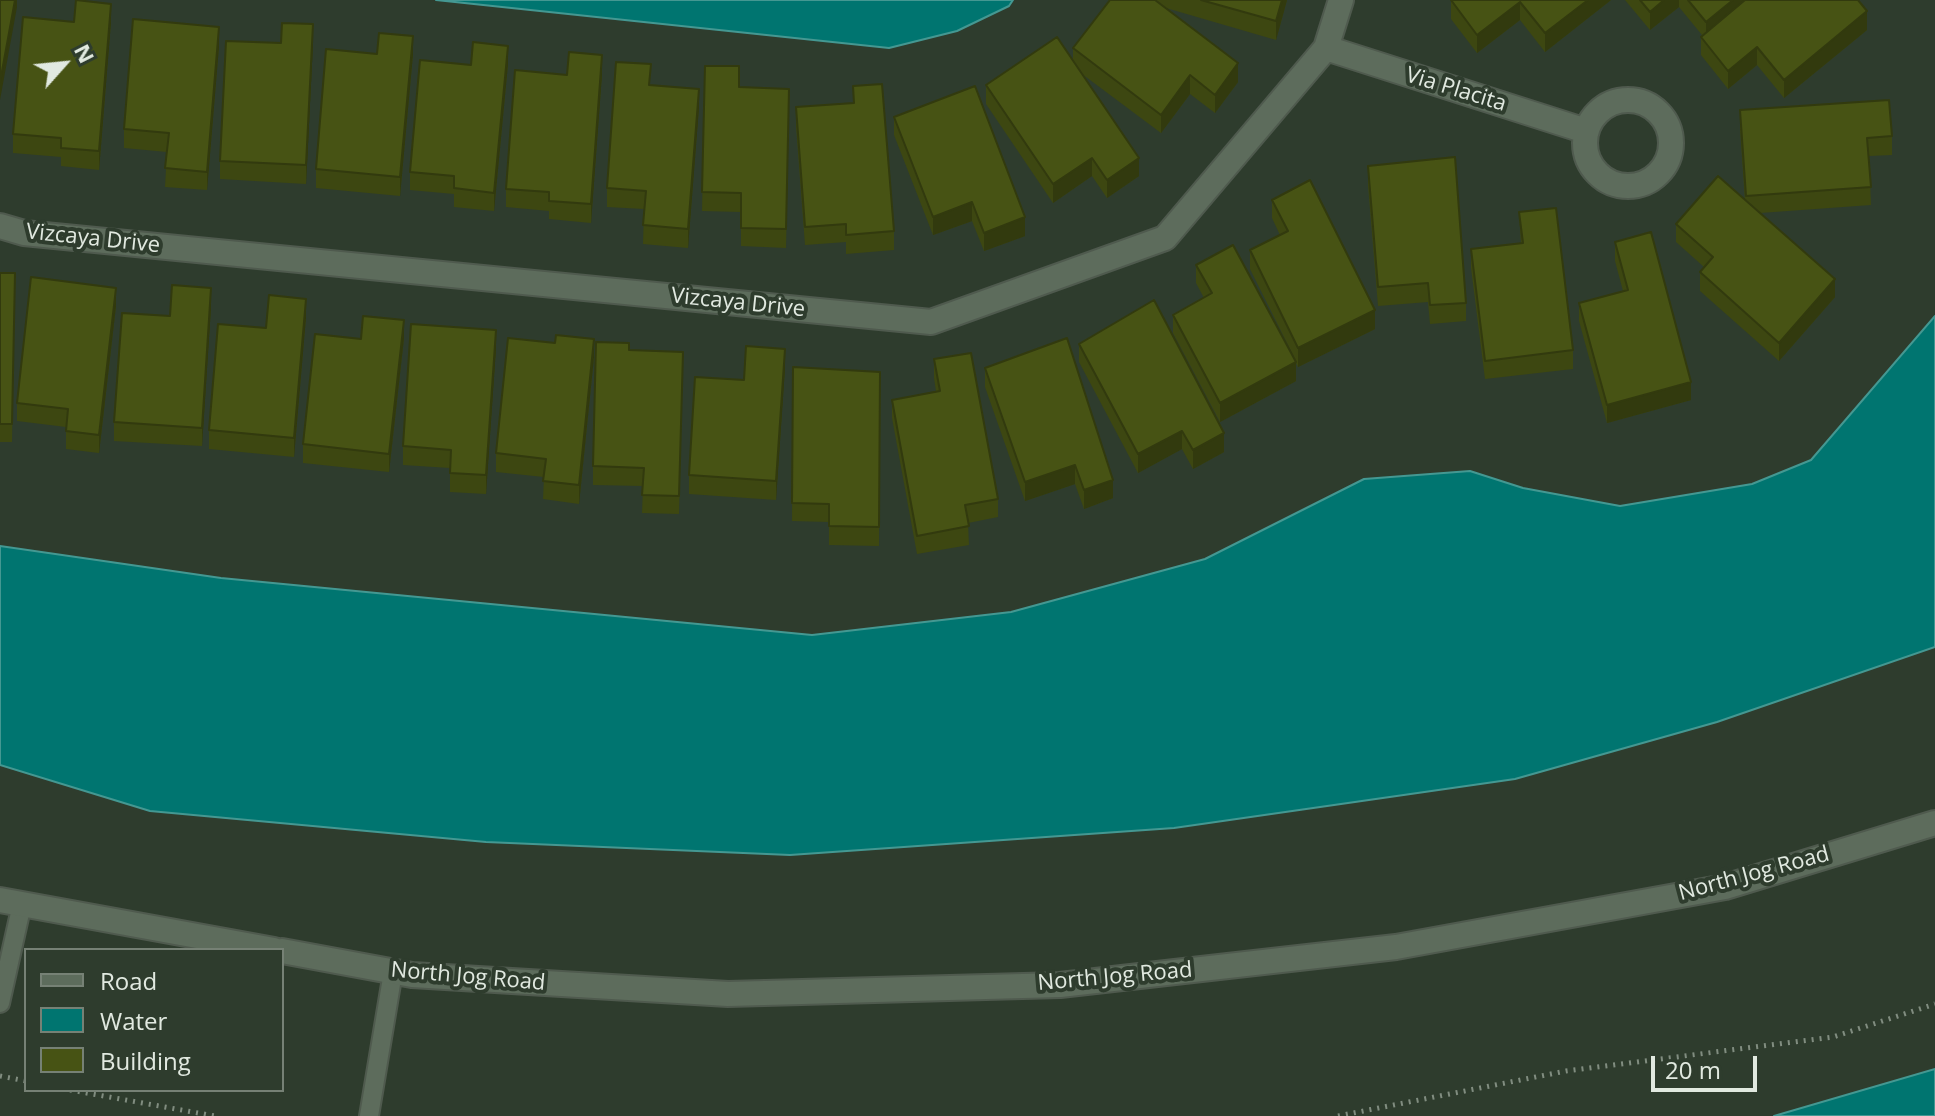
<!DOCTYPE html>
<html>
<head>
<meta charset="utf-8">
<style>
  body { margin:0 }
  #map { position:relative; width:1935px; height:1116px; overflow:hidden; background:#2e3c2d; font-family:"Open Sans",sans-serif }
  canvas { display:block }
  .legend { position:absolute; left:24px; top:948px; width:260px; height:144px; box-sizing:border-box; background:#2e3c2d; border:2px solid #768175; margin:0; padding:10px 14px; list-style:none; font-size:24px; color:#e1e9e0 }
  .legend li { display:flex; align-items:center; gap:16px; height:40px }
  .legend b { width:40px; border:2px solid #768175 }
  .north { position:absolute; left:24px; top:24px; width:80px; height:80px; -webkit-text-stroke:6px #2e3c2d; paint-order:stroke; rotate:63deg; font-size:22px; font-weight:700; line-height:32px; text-align:center; color:#e1e9e0 }
  .north::after { content:''; display:block; margin:auto; width:28px; height:36px; background:#e1e9e0; clip-path:polygon(50% 0,100% 100%,50% 72%,0 100%) }
  .scale { position:absolute; left:1651px; top:1056px; width:106px; height:36px; box-sizing:border-box; border:4px solid #e1e9e0; border-top:0; padding-left:10px; font-size:24px; line-height:28px; white-space:nowrap; color:#e1e9e0; -webkit-text-stroke:6px #2e3c2d; paint-order:stroke }
</style>
</head>
<body>
<div id="map">
<canvas width="1935" height="1116"></canvas>
<ul class="legend">
<li><b style="height:10px;background:#5d6c5c"></b>Road</li>
<li><b style="height:22px;background:#007570"></b>Water</li>
<li><b style="height:22px;background:#475314"></b>Building</li>
</ul>
<div class="north">N</div>
<div class="scale">20 m</div>
</div>
<script>
const c = document.querySelector('canvas').getContext('2d');
c.lineJoin = 'round';
function fill(path, color) {
  c.fillStyle = color;
  c.fill(path, 'evenodd');
}
function toPath(rows) {
  const path = new Path2D();
  for (const r of rows) {
    if (r.length === 3) {
      path.moveTo(r[0] + r[2], r[1]);
      path.arc(r[0], r[1], r[2], 0, 2 * Math.PI);
      continue;
    }
    path.moveTo(r[0], r[1]);
    for (let i = 2; i < r.length; i += 2) path.lineTo(r[i], r[i + 1]);
  }
  return path;
}
function trace(path, color, width, dash) {
  c.strokeStyle = color;
  c.lineWidth = width;
  c.lineCap = dash ? 'butt' : 'round';
  c.setLineDash(dash || []);
  c.stroke(path);
}
function label(font, color, halo, rows, align = 'center') {
  c.font = font + ' "Open Sans",sans-serif';
  c.lineWidth = 8;
  c.setLineDash([]);
  c.textBaseline = 'middle';
  c.strokeStyle = halo;
  c.fillStyle = color;
  for (const [text, x, y, turn = 0] of rows) {
    c.save();
    c.translate(x, y);
    c.rotate((+turn || 0) * Math.PI / 180);
    c.textAlign = isNaN(turn) ? turn : align;
    if (halo) c.strokeText(text, 0, 0);
    c.fillText(text, 0, 0);
    c.restore();
  }
}
const water = toPath([
  [436,0,1013,0,1009,6,957,31,889,48,436,0],
  [1935,316,1935,647,1717,722,1515,779,1174,828,790,855,486,842,150,811,0,765,0,546,221,578,812,635,1011,612,1205,559,1364,479,1470,471,1523,488,1620,506,1752,484,1811,460,1935,316],
  [1935,1069,1935,1116,1774,1116,1935,1069]
]);
const path = toPath([
  [0,1076,26,1081],
  [70,1090,215,1116],
  [1338,1116,1566,1071,1833,1037,1935,1004]
]);
const lane = toPath([
  [0,1003,22,904],
  [369,1116,393,972]
]);
const street = toPath([
  [1326,48,1586,131],
  [1628,143,43],
  [0,226,24,233,931,322,1165,238,1326,48,1341,0]
]);
const secondary = toPath([
  [0,900,274,950],
  [282,951,412,975,728,994,1060,985,1396,947,1725,887,1935,823]
]);
const wall = toPath([
  [1110,0,1287,0,1276,40,1166,8,1238,82,1215,113,1190,94,1161,133,1082,74,1139,176,1107,198,1092,176,1053,203,986,104,986,85,1073,60,1073,48],
  [1451,0,1611,0,1545,52,1520,20,1477,53,1451,19],
  [1625,0,1858,0,1867,30,1784,98,1757,65,1728,89,1701,55,1701,37,1702,35,1679,7,1650,30],
  [74,22,111,22,99,170,61,166,61,157,13,153,13,134],
  [313,42,306,184,220,179,220,161,281,43],
  [219,46,207,190,165,187,167,152,124,148,124,129],
  [377,54,413,54,400,196,316,188,316,169],
  [508,64,494,211,454,207,454,194,410,190,410,172],
  [705,66,739,87,789,107,786,248,741,246,741,212,702,211],
  [602,74,591,223,549,219,549,211,506,207,506,189,567,75],
  [650,85,699,107,688,248,643,244,644,209,607,207,607,188],
  [853,86,894,231,894,250,846,254,846,242,805,245,796,126,796,107,853,103],
  [1740,110,1892,136,1892,155,1869,156,1871,205,1760,213,1835,297,1779,361,1700,291,1700,272,1704,267,1676,242,1676,224,1745,201,1740,129],
  [894,117,1025,236,984,251,972,221,933,235,894,135],
  [1368,166,1466,303,1466,321,1430,324,1428,302,1378,306,1368,185],
  [1272,200,1375,329,1298,367,1296,363,1296,381,1220,422,1173,333,1173,315,1204,298,1196,283,1196,265,1294,357,1250,269,1250,250,1280,235,1272,218],
  [1519,212,1573,350,1573,369,1485,379,1471,268,1471,249,1521,244],
  [1615,242,1691,400,1607,423,1579,321,1579,303,1623,291,1615,261],
  [0,273,15,273,12,442,0,442],
  [116,306,99,453,66,449,66,427,17,421,17,403],
  [211,307,202,446,114,441,114,422,170,316],
  [306,317,294,457,209,449,209,430,266,328],
  [404,338,389,472,303,463,303,444],
  [1079,344,1224,452,1193,469,1182,449,1138,473,1079,362],
  [496,348,486,494,450,492,450,468,403,465,403,446],
  [629,350,683,352,679,514,642,513,643,486,593,485,593,466],
  [594,357,579,504,543,499,544,477,496,472,496,453],
  [934,359,998,499,998,517,968,523,969,545,917,554,892,418,892,400,936,391,934,378],
  [793,367,880,372,879,546,829,545,829,522,792,521],
  [785,368,776,500,689,494,689,475,744,380],
  [985,368,1113,498,1084,509,1075,484,1025,501,985,387]
]);
const shadedWall = toPath([
  [15,0,17,0,17,7,0,100,0,82],
  [1282,0,1287,0,1276,40,1276,21],
  [1588,0,1611,0,1545,52,1545,33],
  [1664,0,1679,0,1679,7,1650,30,1650,12],
  [1733,0,1755,0,1706,41,1706,22],
  [1520,2,1520,20,1477,53,1477,35],
  [111,4,111,22,99,170,99,151],
  [1867,11,1867,30,1784,98,1784,80],
  [313,24,313,42,306,184,306,165],
  [219,27,219,46,207,190,207,172],
  [413,36,413,54,400,196,400,177],
  [508,46,508,64,494,211,494,193],
  [1757,47,1757,65,1728,89,1728,71],
  [602,55,602,74,591,223,591,204],
  [1238,63,1238,82,1215,113,1215,95],
  [1190,75,1190,94,1161,133,1161,115],
  [699,89,699,107,688,248,688,229],
  [1092,158,1092,176,1053,203,1053,184],
  [1139,158,1139,176,1107,198,1107,180],
  [972,202,972,221,933,235,933,217],
  [1025,217,1025,236,984,251,984,233],
  [1835,279,1835,297,1779,361,1779,343],
  [116,288,116,306,99,453,99,435],
  [211,288,211,307,202,446,202,428],
  [306,299,306,317,294,457,294,438],
  [1375,310,1375,329,1298,367,1298,348],
  [404,320,404,338,389,472,389,454],
  [496,330,496,348,486,494,486,475],
  [594,339,594,357,579,504,579,485],
  [785,349,785,368,776,500,776,481],
  [1296,362,1296,381,1220,422,1220,403],
  [1691,382,1691,400,1607,423,1607,405],
  [1182,431,1182,449,1138,473,1138,454],
  [1224,433,1224,452,1193,469,1193,450],
  [1075,465,1075,484,1025,501,1025,482],
  [1113,480,1113,498,1084,509,1084,490]
]);
const building = toPath([
  [0,0,15,0,0,82,0,0],
  [76,0,111,4,99,151,61,148,61,138,13,134,23,17,74,22,76,0],
  [1110,0,1155,0,1238,63,1215,95,1190,75,1161,115,1073,48,1110,0],
  [1201,0,1282,0,1276,21,1201,0],
  [1451,0,1588,0,1545,33,1520,2,1477,35,1451,0],
  [1640,0,1664,0,1650,12,1640,0],
  [1688,0,1733,0,1706,22,1688,0],
  [1745,0,1858,0,1867,11,1784,80,1757,47,1728,71,1701,37,1745,0],
  [133,19,219,27,207,172,165,168,169,133,124,129,133,19],
  [282,23,313,24,306,165,220,161,226,41,281,43,282,23],
  [379,33,413,36,400,177,316,169,326,49,377,54,379,33],
  [1057,37,1139,158,1107,180,1092,158,1053,184,986,85,1057,37],
  [473,42,508,46,494,193,454,188,454,176,410,172,420,60,471,65,473,42],
  [569,52,602,55,591,204,549,201,549,192,506,189,515,70,567,75,569,52],
  [616,62,651,64,649,85,699,89,688,229,643,225,646,191,607,188,616,62],
  [705,66,739,66,739,87,789,89,786,229,741,228,741,193,702,192,705,66],
  [882,84,894,231,846,235,846,224,805,227,796,107,854,103,853,86,882,84],
  [975,86,1025,217,984,233,972,202,933,217,894,117,975,86],
  [1889,100,1892,136,1867,138,1871,187,1746,196,1740,110,1889,100],
  [1455,157,1466,303,1430,305,1428,283,1378,287,1368,166,1455,157],
  [1718,176,1835,279,1779,343,1700,272,1713,257,1676,224,1718,176],
  [1310,180,1375,310,1298,348,1250,250,1288,231,1272,200,1310,180],
  [1556,208,1573,350,1485,361,1471,249,1523,243,1519,212,1556,208],
  [1651,232,1691,382,1607,405,1579,303,1628,290,1615,242,1651,232],
  [1233,245,1296,362,1220,403,1173,315,1212,293,1196,265,1233,245],
  [0,273,15,273,12,424,0,424,0,273],
  [31,277,116,288,99,435,66,431,68,409,17,403,31,277],
  [172,285,211,288,202,428,114,422,122,313,170,316,172,285],
  [269,295,306,299,294,438,209,430,218,324,266,328,269,295],
  [1154,300,1224,433,1193,450,1182,431,1138,454,1079,344,1154,300],
  [363,316,404,320,389,454,303,444,315,334,361,339,363,316],
  [411,324,496,330,486,475,450,473,451,450,403,446,411,324],
  [556,335,594,339,579,485,543,481,546,459,496,453,508,338,555,343,556,335],
  [1067,338,1113,480,1084,490,1075,465,1025,482,985,368,1067,338],
  [596,342,629,343,629,350,683,352,679,496,642,495,644,468,593,466,596,342],
  [746,346,785,349,776,481,689,475,695,377,744,380,746,346],
  [971,353,998,499,965,505,969,526,917,536,892,400,940,391,934,359,971,353],
  [793,367,880,372,879,527,829,526,829,504,792,503,793,367]
]);
const streetNames = [
  ["Via Placita",1456,90,17],
  ["Vizcaya Drive",93,239,6],
  ["Vizcaya Drive",738,303,6],
  ["North Jog Road",1754,874,-15],
  ["North Jog Road",468,977,5],
  ["North Jog Road",1115,977,-5]
];
fill(water, '#007570');
trace(water, '#449892', 2);
trace(lane, '#4f5a4e', 22);
trace(street, '#4f5a4e', 28);
trace(secondary, '#4f5a4e', 28);
trace(path, '#818d80', 5, [2, 6]);
trace(lane, '#5d6c5c', 18);
trace(street, '#5d6c5c', 24);
trace(secondary, '#5d6c5c', 24);
fill(wall, '#3d4711');
fill(shadedWall, '#323a0e');
fill(building, '#475314');
trace(building, '#323a0e', 2);
label('22px', '#e1e9e0', '#2e3c2d', streetNames);
</script>
</body>
</html>
